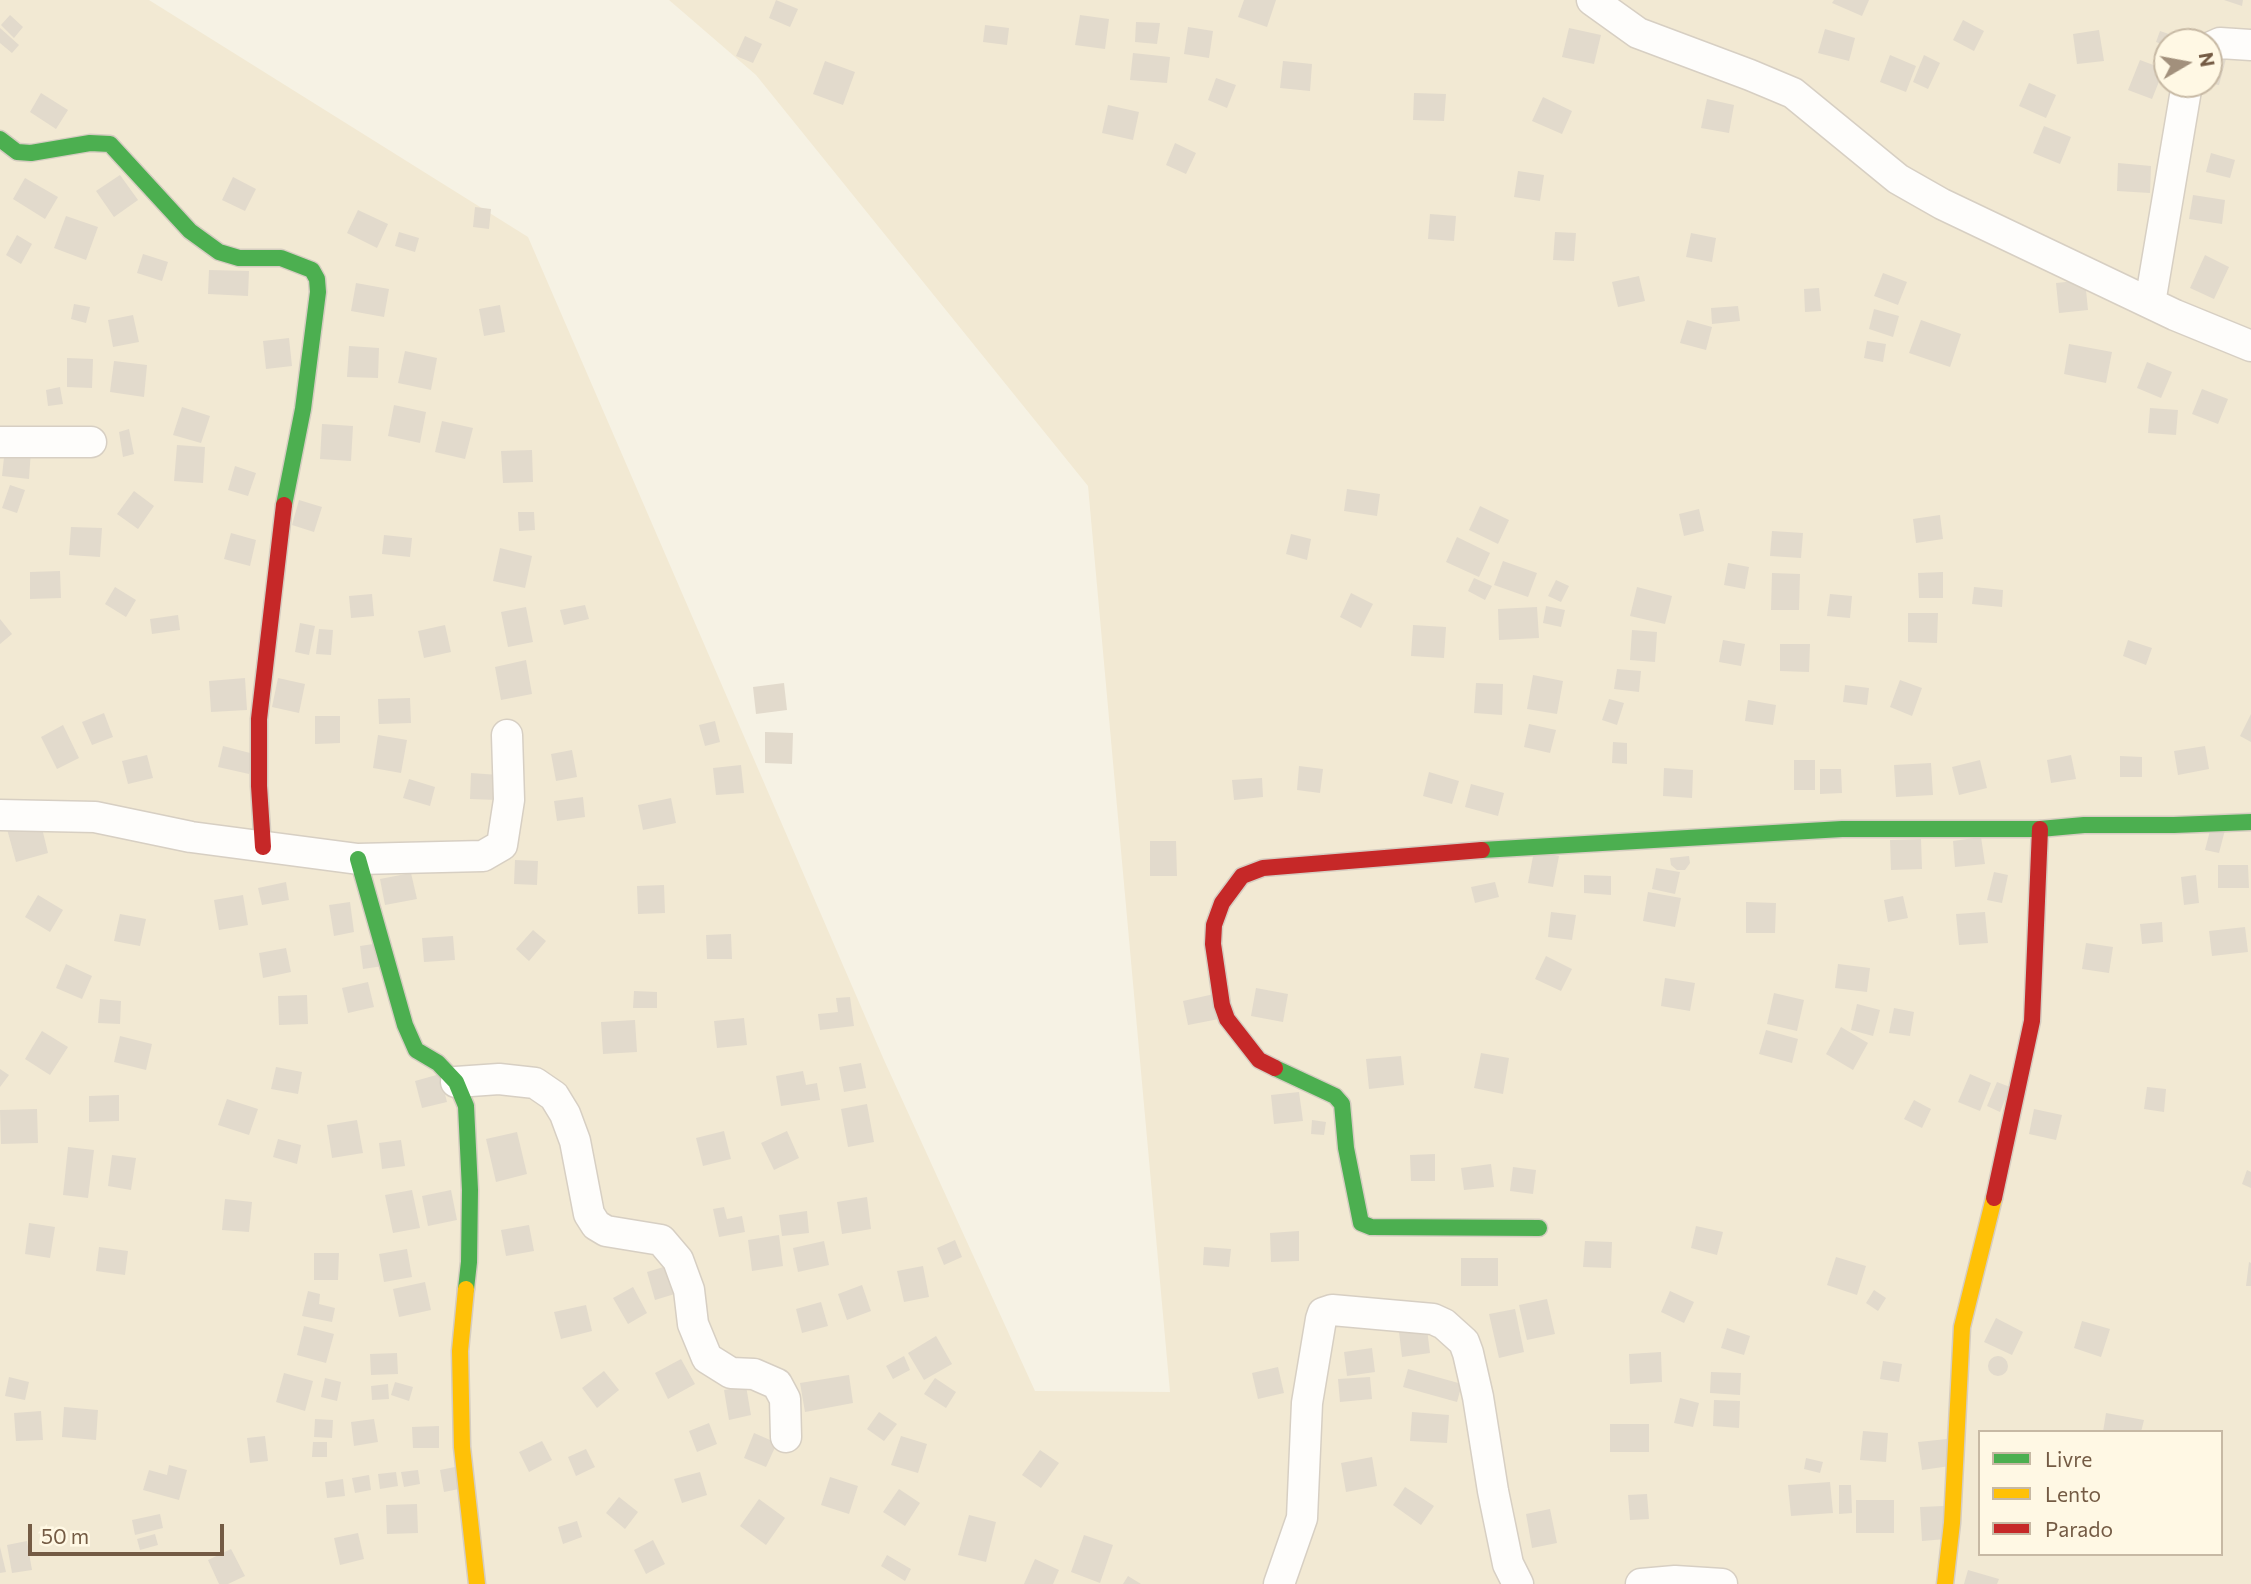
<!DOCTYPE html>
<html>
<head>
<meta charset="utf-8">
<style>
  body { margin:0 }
  #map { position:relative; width:2251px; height:1584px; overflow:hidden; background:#f6f2e4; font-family:Commissioner,sans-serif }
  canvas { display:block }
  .legend { position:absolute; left:1978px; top:1430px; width:245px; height:126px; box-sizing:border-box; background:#fff8e4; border:2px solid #c7b9a4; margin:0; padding:9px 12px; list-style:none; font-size:21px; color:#745b44 }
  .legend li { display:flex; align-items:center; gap:14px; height:35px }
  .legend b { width:35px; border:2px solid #c7b9a4 }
  .north { position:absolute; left:2153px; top:28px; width:70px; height:70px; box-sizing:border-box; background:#fff8e4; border:2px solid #c7b9a4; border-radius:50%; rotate:80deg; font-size:19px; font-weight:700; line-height:28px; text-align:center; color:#745b44 }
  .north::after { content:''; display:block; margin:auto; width:24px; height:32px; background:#a2907c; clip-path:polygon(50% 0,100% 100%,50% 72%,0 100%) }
  .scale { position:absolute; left:28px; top:1524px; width:196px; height:32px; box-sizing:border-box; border:4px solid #745b44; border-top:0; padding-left:9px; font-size:21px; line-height:24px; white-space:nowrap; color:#745b44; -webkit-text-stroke:5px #fff8e4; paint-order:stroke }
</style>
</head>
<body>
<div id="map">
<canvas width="2251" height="1584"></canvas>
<ul class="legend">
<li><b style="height:9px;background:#4caf50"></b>Livre</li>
<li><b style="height:9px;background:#ffc107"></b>Lento</li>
<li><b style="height:9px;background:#c62828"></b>Parado</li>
</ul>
<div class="north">N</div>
<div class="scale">50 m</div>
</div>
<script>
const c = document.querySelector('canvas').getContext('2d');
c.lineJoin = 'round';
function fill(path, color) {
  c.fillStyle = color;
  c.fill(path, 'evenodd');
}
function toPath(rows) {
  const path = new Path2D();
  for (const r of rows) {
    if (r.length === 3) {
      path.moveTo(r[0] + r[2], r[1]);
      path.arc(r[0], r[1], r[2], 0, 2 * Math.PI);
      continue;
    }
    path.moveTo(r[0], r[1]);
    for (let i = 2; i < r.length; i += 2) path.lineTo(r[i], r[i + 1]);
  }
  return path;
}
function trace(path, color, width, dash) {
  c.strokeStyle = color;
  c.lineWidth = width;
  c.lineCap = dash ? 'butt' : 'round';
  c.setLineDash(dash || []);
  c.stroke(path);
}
const residential = toPath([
  [0,0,149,0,528,237,884,1060,1035,1391,1170,1392,1088,486,756,75,669,0,2251,0,2251,1584,0,1584],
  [2167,42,2209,42,2209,84,2167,84],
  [1980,1432,2221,1432,2221,1554,1980,1554]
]);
const building = toPath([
  [776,0,798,9,790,27,769,18],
  [1244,0,1276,0,1267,27,1238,17],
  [1834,0,1869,0,1862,16,1832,3],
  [2224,0,2243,0,2242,6],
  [10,15,23,27,14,38,1,25],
  [1080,15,1109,19,1105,49,1075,45],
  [1963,20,1984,31,1974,51,1953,40],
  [1136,22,1160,23,1157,44,1135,42],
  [985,25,1009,28,1007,45,983,42],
  [1188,27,1213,31,1209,58,1184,54],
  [0,28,19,45,12,53,0,43],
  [1569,28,1601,35,1594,64,1562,57],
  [1825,29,1855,38,1849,61,1818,53],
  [2099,30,2104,61,2077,64,2073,34],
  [2160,31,2175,36,2173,42,2167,42,2167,46,2156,42],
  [745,36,762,44,753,63,736,56],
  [1133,53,1170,57,1167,83,1130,80],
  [1890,55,1916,66,1906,92,1880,82],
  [1924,55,1940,63,1928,89,1913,82],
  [2210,55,2226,59,2219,85,2209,83],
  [2140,60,2164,69,2152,99,2128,90],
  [825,61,855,72,843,105,813,94],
  [1283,61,1312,64,1310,91,1280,88],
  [1216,78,1236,85,1227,108,1208,100],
  [2029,83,2056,95,2046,118,2019,106],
  [41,93,68,110,56,129,30,112],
  [1414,93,1446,94,1444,121,1413,120],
  [1543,97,1572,111,1562,134,1532,121],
  [1707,99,1734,105,1729,133,1701,128],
  [1108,105,1139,112,1133,140,1102,133],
  [2044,126,2071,137,2060,164,2033,153],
  [1175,143,1196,153,1186,174,1166,165],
  [2211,153,2235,160,2230,178,2206,172],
  [2118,163,2151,166,2150,193,2117,191],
  [1518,171,1544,175,1540,201,1514,197],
  [120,175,138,200,114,217,96,191],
  [233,177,256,189,245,211,222,200],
  [25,178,58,197,45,219,13,199],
  [2193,195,2225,200,2222,224,2189,219],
  [475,207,491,209,489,229,473,227],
  [358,210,388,224,377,248,347,233],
  [1430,214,1456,216,1454,241,1428,239],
  [66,216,98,227,86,260,54,248],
  [399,232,419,238,415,252,395,246],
  [1555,232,1576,233,1574,261,1553,260],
  [1691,233,1716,238,1712,262,1686,257],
  [17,235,32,244,21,264,6,255],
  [143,254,168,262,162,281,137,273],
  [2205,255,2229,267,2214,299,2190,288],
  [209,270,249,271,248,296,208,294],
  [1883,273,1907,282,1898,305,1874,296],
  [1639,276,1645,301,1618,307,1612,282],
  [2085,280,2088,310,2059,313,2056,283],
  [356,283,389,289,384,317,351,311],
  [1819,288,1821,311,1805,312,1804,289],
  [74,304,90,307,86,323,71,319],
  [500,305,505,332,484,336,479,309],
  [1738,306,1740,321,1712,324,1711,308],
  [1874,309,1899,316,1893,337,1869,329],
  [133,315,139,342,113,347,108,320],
  [1687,320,1712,327,1706,350,1680,343],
  [1921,320,1961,334,1950,367,1909,353],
  [289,338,292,366,266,369,263,341],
  [1867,341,1886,344,1883,362,1864,358],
  [2069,344,2112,352,2106,383,2064,374],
  [349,346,379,348,378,378,347,377],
  [405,351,437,358,431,390,398,383],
  [67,358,93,359,92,388,67,387],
  [114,361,147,365,144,397,110,392],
  [2147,362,2172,372,2161,398,2137,388],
  [60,387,63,404,48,406,46,390],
  [2202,389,2228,399,2218,424,2192,414],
  [394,405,426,412,420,443,388,436],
  [182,407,210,416,201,443,173,435],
  [2150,408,2178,410,2176,435,2148,433],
  [442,421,473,428,465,459,435,452],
  [322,424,353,426,351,461,320,459],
  [129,429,134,454,123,457,119,432],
  [177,445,205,447,203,483,174,481],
  [5,448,31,450,29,479,2,476],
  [532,450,533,482,503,483,501,451],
  [235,466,256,473,248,496,228,490],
  [10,485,25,490,17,513,2,508],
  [1347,489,1380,494,1377,516,1344,511],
  [134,491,154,506,138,529,117,514],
  [299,500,322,507,314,532,292,525],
  [1480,506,1509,520,1498,544,1469,530],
  [1699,509,1704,531,1684,536,1679,514],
  [518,512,534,512,535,530,519,531],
  [1940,515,1943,539,1916,543,1913,519],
  [71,527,102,528,100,557,69,555],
  [1772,531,1803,533,1801,558,1770,556],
  [231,533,256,540,250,566,224,559],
  [1291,534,1311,539,1307,560,1286,554],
  [384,535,412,538,410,557,382,554],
  [1457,537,1490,553,1479,577,1446,562],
  [500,548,532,556,525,588,493,581],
  [1503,561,1537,573,1528,597,1494,585],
  [1728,563,1749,567,1745,589,1724,585],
  [60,571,61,598,30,599,30,572],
  [1943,572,1943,598,1919,598,1918,573],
  [1772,573,1800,574,1799,610,1771,610],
  [1474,578,1492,586,1485,600,1468,591],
  [1556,580,1569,586,1561,602,1548,596],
  [115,587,136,600,126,617,105,604],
  [1637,587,1672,596,1665,624,1630,616],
  [1974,587,2003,590,2002,607,1972,604],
  [1351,593,1373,604,1361,628,1340,617],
  [372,594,374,616,351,618,349,596],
  [1830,594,1852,596,1850,618,1827,616],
  [585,605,589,619,564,625,560,610],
  [1546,606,1565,610,1561,627,1543,623],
  [526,607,533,642,508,647,501,612],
  [1537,607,1539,638,1499,640,1498,609],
  [1908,613,1938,613,1937,643,1908,642],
  [178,615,180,630,152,634,150,619],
  [0,619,12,634,0,644],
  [300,623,315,626,309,655,295,652],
  [445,625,451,652,424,658,418,631],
  [1413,625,1446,627,1444,658,1411,656],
  [319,629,333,630,331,655,316,654],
  [1632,630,1657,632,1655,662,1630,660],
  [1723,640,1745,644,1741,666,1719,662],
  [2128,640,2152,648,2146,665,2123,656],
  [1780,644,1810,644,1809,672,1780,671],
  [526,660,532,694,501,700,495,667],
  [1617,669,1641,671,1639,692,1614,689],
  [1533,675,1563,681,1557,714,1527,709],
  [245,678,247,710,211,712,209,681],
  [278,678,305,684,299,713,272,707],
  [1900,680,1922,688,1912,716,1890,707],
  [784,683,787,710,756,714,753,687],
  [1476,683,1503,684,1502,715,1474,713],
  [1845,685,1869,688,1867,705,1843,702],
  [410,698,411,723,379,724,378,699],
  [1609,699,1624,703,1617,725,1602,720],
  [1748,700,1776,705,1773,725,1745,721],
  [104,713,113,737,92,745,82,722],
  [2251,714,2251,742,2240,736],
  [315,716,340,716,340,743,315,744],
  [715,721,720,742,705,746,699,725],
  [1529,724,1556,730,1550,753,1524,747],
  [63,725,79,758,57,769,41,737],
  [765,732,793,733,792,764,765,763],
  [378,735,407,740,401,773,373,768],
  [1613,742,1627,743,1627,764,1612,763],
  [223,746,254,754,249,774,218,767],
  [2205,746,2209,769,2178,775,2174,751],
  [572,750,577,777,556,781,551,754],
  [147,755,153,778,128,784,122,761],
  [2071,755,2076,779,2051,783,2047,760],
  [2120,756,2142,757,2142,777,2120,777],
  [1794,760,1815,760,1815,790,1794,790],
  [1980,760,1987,788,1959,795,1952,767],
  [1931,763,1933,795,1896,797,1894,765],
  [741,765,744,793,716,795,713,768],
  [1299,766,1323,769,1320,793,1297,790],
  [1664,768,1693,770,1692,798,1663,796],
  [1820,769,1841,769,1842,793,1820,794],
  [1429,772,1459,781,1452,804,1423,796],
  [471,773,499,775,497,800,470,799],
  [1262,778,1263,797,1234,800,1232,780],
  [409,779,435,787,430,806,403,798],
  [1471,784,1504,793,1498,816,1465,807],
  [583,797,585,817,557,821,554,801],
  [671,798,676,823,643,830,638,805],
  [40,820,48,853,16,862,7,829],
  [2211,827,2225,830,2219,853,2205,850],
  [1981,837,1985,864,1955,867,1953,841],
  [1921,839,1922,869,1891,870,1890,840],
  [1150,841,1176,841,1177,876,1150,876],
  [1534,851,1559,856,1553,887,1528,883],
  [1689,856,1690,863,1685,870,1677,870,1671,865,1670,858],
  [515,860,538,861,537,885,514,884],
  [2218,865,2248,865,2249,888,2218,888],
  [1656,868,1680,872,1675,894,1652,889],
  [1994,872,2008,875,2002,903,1987,900],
  [411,873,417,899,385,905,380,879],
  [1584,875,1611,876,1611,895,1584,893],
  [2196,875,2199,903,2184,905,2181,877],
  [286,882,289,900,262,905,258,888],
  [1495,882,1499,897,1475,903,1471,887],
  [664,885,665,913,638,914,637,886],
  [1648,892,1681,898,1675,927,1643,921],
  [38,895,63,910,50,932,25,917],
  [243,895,248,925,219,930,214,900],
  [1903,896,1908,918,1888,922,1884,900],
  [350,902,354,932,334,936,329,905],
  [1746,902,1776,903,1775,933,1746,933],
  [1551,912,1576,915,1572,940,1548,937],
  [1985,912,1988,943,1959,945,1956,914],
  [120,914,146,919,140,946,114,941],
  [2162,922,2163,942,2142,944,2140,924],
  [2245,927,2248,952,2212,956,2209,931],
  [533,930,546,941,529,961,516,949],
  [731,934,732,959,707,959,706,935],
  [453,936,455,960,424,962,422,938],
  [380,943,383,966,363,969,360,946],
  [2086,943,2113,947,2109,973,2082,969],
  [286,948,291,972,263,978,259,953],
  [1546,956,1572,969,1561,991,1535,979],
  [66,964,92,976,82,999,56,988],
  [1838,964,1870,968,1867,992,1835,988],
  [1665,978,1695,983,1690,1011,1661,1006],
  [368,982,374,1007,348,1013,342,988],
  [1256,988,1288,994,1283,1022,1251,1016],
  [634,991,657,992,657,1008,633,1008],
  [1774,993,1804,1000,1797,1031,1767,1024],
  [1214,994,1219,1019,1188,1025,1183,1001],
  [307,995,308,1024,279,1025,278,996],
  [850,997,854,1026,820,1030,818,1014,838,1012,836,998],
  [100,999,121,1001,120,1024,98,1023],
  [1857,1004,1880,1010,1873,1036,1851,1030],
  [1894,1008,1914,1012,1910,1036,1889,1033],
  [744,1018,747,1045,717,1048,714,1021],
  [635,1020,637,1052,603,1054,601,1022],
  [1841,1027,1868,1043,1853,1070,1826,1054],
  [1766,1030,1798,1039,1792,1063,1759,1054],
  [42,1031,68,1047,50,1075,25,1059],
  [120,1036,152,1044,146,1070,114,1062],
  [1481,1053,1509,1058,1503,1094,1474,1088],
  [1401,1056,1404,1085,1369,1089,1366,1059],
  [861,1063,866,1088,844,1092,839,1067],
  [276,1067,302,1072,298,1094,271,1089],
  [0,1069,9,1075,0,1087],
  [803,1071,806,1085,817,1083,820,1100,781,1106,776,1076],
  [440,1074,447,1102,422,1108,415,1081],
  [1970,1074,1991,1083,1980,1111,1958,1102],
  [1997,1082,2010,1087,2000,1112,1987,1106],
  [2147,1087,2166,1089,2164,1112,2144,1109],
  [1299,1092,1303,1121,1274,1124,1271,1095],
  [119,1095,119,1121,89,1122,89,1096],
  [227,1099,258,1109,249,1135,218,1125],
  [1914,1100,1931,1109,1922,1128,1904,1119],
  [867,1104,874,1142,848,1147,841,1109],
  [37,1109,38,1143,1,1144,0,1110],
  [2034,1109,2062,1115,2056,1140,2029,1134],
  [357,1120,363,1153,332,1158,327,1125],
  [1312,1120,1326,1122,1324,1135,1311,1134],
  [724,1131,731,1159,703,1166,696,1138],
  [787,1131,799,1158,774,1170,761,1143],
  [517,1132,527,1174,496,1182,486,1139],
  [278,1139,301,1145,297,1164,273,1157],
  [401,1140,405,1166,382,1169,379,1143],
  [68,1147,94,1150,88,1198,63,1195],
  [1435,1154,1435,1181,1411,1181,1410,1155],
  [112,1155,136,1158,131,1190,108,1186],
  [1491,1164,1494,1187,1464,1190,1461,1168],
  [1513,1167,1536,1170,1533,1194,1510,1191],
  [2247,1170,2251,1172,2251,1188,2242,1184],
  [412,1190,420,1228,393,1233,385,1195],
  [451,1190,457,1220,428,1226,422,1196],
  [867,1197,871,1229,842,1234,837,1202],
  [225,1199,252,1202,249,1232,222,1230],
  [724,1207,727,1219,742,1216,745,1232,719,1237,713,1209],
  [807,1211,809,1233,782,1236,779,1215],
  [29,1223,55,1227,50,1258,25,1254],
  [529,1225,534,1251,506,1256,501,1230],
  [1696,1226,1723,1232,1717,1255,1691,1248],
  [1299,1231,1299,1261,1271,1262,1270,1233],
  [779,1235,783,1266,752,1271,748,1240],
  [955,1240,962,1257,944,1265,937,1248],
  [824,1241,829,1265,798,1272,793,1248],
  [1585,1241,1612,1242,1611,1268,1583,1267],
  [99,1247,128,1251,125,1275,96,1271],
  [1204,1247,1231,1249,1229,1267,1203,1265],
  [407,1249,412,1277,384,1282,379,1254],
  [314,1253,339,1253,338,1280,314,1280],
  [1836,1257,1866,1266,1857,1295,1827,1285],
  [1461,1258,1498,1258,1498,1286,1461,1286],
  [2249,1262,2251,1263,2251,1286,2246,1286],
  [670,1265,678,1293,655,1300,647,1272],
  [923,1266,929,1297,904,1302,897,1271],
  [425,1282,431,1310,399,1317,393,1289],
  [862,1285,871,1311,847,1320,838,1294],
  [633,1287,647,1313,628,1324,613,1298],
  [1874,1290,1886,1298,1878,1311,1866,1303],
  [308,1291,320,1294,319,1304,335,1308,332,1322,302,1316],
  [1670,1291,1694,1302,1684,1323,1661,1312],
  [1547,1299,1555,1334,1527,1340,1519,1305],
  [821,1302,828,1326,802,1333,796,1309],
  [586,1305,592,1331,561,1339,554,1312],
  [1515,1309,1524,1352,1499,1358,1489,1314],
  [1996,1318,2023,1332,2012,1355,1984,1342],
  [2082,1321,2110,1329,2101,1357,2074,1348],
  [304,1326,334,1334,326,1363,297,1355],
  [1727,1328,1750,1336,1744,1355,1721,1348],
  [1427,1329,1430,1353,1402,1357,1399,1332],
  [936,1336,952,1364,924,1380,908,1353],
  [1372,1348,1375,1372,1347,1376,1344,1352],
  [1661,1352,1662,1382,1630,1384,1629,1354],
  [397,1353,398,1374,371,1375,370,1354],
  [1998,1366,10],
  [904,1356,910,1370,893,1379,886,1366],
  [681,1359,695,1384,668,1399,655,1373],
  [1883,1361,1902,1364,1899,1382,1880,1379],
  [1278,1367,1284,1393,1258,1399,1252,1373],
  [1408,1369,1462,1384,1457,1402,1403,1387],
  [604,1371,619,1390,597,1408,582,1388],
  [1711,1372,1741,1373,1740,1395,1710,1393],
  [284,1373,313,1381,305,1411,276,1402],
  [849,1375,853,1403,805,1412,800,1383],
  [9,1377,29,1382,25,1400,5,1396],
  [1370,1377,1372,1399,1340,1402,1338,1379],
  [325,1378,341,1382,337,1401,321,1397],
  [935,1378,956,1392,946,1408,924,1394],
  [395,1382,413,1387,409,1401,391,1395],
  [388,1384,389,1399,372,1400,371,1386],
  [746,1386,751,1415,729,1420,724,1390],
  [1680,1398,1699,1403,1693,1427,1674,1423],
  [1714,1400,1740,1401,1739,1428,1713,1426],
  [64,1407,98,1410,96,1440,62,1437],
  [41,1411,43,1440,16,1441,14,1413],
  [879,1412,897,1424,884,1441,867,1429],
  [1412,1412,1449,1415,1447,1443,1410,1441],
  [2106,1413,2144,1420,2141,1432,2103,1432],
  [315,1419,333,1420,332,1438,314,1437],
  [374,1419,378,1442,354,1446,351,1422],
  [709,1423,717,1444,697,1452,689,1431],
  [1610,1424,1649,1424,1649,1452,1610,1452],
  [439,1426,439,1448,413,1448,412,1427],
  [1863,1431,1888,1433,1886,1462,1860,1460],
  [754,1433,777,1443,766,1467,744,1458],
  [265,1436,268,1461,250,1463,247,1438],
  [901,1436,927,1444,918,1473,891,1465],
  [1947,1439,1950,1466,1922,1470,1918,1442],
  [542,1441,552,1460,529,1472,519,1452],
  [313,1442,327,1442,327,1457,312,1457],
  [586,1449,595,1467,576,1476,568,1457],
  [1040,1450,1059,1463,1041,1488,1022,1475],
  [1372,1457,1377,1486,1346,1492,1341,1463],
  [1806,1458,1823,1462,1820,1473,1804,1469],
  [169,1465,187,1470,179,1500,143,1490,149,1470,167,1475],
  [460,1466,464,1488,444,1492,440,1470],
  [418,1470,420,1484,404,1487,401,1472],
  [396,1472,398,1486,380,1489,378,1474],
  [700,1472,707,1495,682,1503,674,1479],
  [369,1475,371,1490,355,1493,352,1478],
  [830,1477,858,1486,849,1514,821,1505],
  [343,1479,345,1496,327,1498,325,1482],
  [1830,1482,1833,1513,1791,1516,1788,1485],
  [1839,1485,1851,1485,1852,1513,1839,1514],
  [1405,1487,1434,1506,1421,1525,1393,1505],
  [899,1489,920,1503,905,1526,883,1512],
  [1647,1494,1649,1519,1630,1520,1628,1495],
  [619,1497,638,1512,625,1529,606,1513],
  [759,1499,785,1518,766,1545,740,1526],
  [1856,1500,1894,1500,1894,1533,1856,1533],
  [417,1504,418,1533,387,1534,386,1505],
  [1944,1506,1946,1539,1922,1541,1920,1507],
  [1550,1509,1557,1543,1532,1548,1526,1514],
  [160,1514,163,1528,135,1535,132,1520],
  [969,1515,996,1522,986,1562,958,1555],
  [577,1521,582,1537,563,1544,558,1527],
  [358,1533,364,1559,340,1565,334,1538],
  [155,1534,158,1545,140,1550,137,1539],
  [1084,1535,1113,1545,1100,1583,1071,1572],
  [653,1540,665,1564,646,1574,634,1550],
  [27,1541,32,1570,12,1573,7,1545],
  [0,1547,6,1572,0,1573],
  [231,1549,245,1576,228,1584,219,1584,208,1560],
  [887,1555,911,1569,905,1581,881,1566],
  [1035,1559,1059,1570,1053,1584,1024,1584],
  [1968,1570,1999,1579,1997,1584,1964,1584],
  [1128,1576,1141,1584,1123,1584]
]);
const street = toPath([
  [1592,0,1638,33,1750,75,1793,93,1898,179,1942,204,2175,315,2251,346],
  [2209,48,2220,43,2251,45],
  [2150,303,2187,84],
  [0,442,91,442],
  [0,815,95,817,191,837,358,859,483,856,502,845,509,800,507,735],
  [456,1082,499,1079,535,1083,554,1096,565,1114,575,1141,589,1214,596,1225,606,1231,661,1240,678,1260,689,1290,693,1324,707,1358,731,1373,754,1374,777,1384,785,1399,786,1437],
  [1279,1584,1302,1518,1307,1403,1321,1319,1323,1313,1332,1310,1433,1319,1444,1324,1464,1342,1468,1353,1478,1397,1493,1491,1508,1564,1518,1584],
  [1641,1584,1675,1581,1722,1584]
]);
const fast = toPath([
  [0,139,17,152,31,153,90,143,110,144,190,231,219,252,239,258,281,258,312,270,317,279,318,292,303,409,284,505],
  [1482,850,1842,829,2040,829,2084,825,2174,825,2251,822],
  [358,859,405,1025,416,1050,438,1063,456,1082,466,1106,470,1190,469,1262,466,1289],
  [1275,1068,1335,1096,1342,1104,1346,1148,1361,1223,1371,1227,1539,1228]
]);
const slow = toPath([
  [466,1289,460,1351,462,1447,477,1584],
  [1945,1584,1952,1523,1962,1327,1994,1198]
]);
const jam = toPath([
  [263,847,259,786,259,719,284,505],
  [1275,1068,1259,1060,1227,1019,1222,1005,1213,944,1214,925,1222,903,1242,876,1263,868,1482,850],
  [1994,1198,2032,1021,2040,829]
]);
fill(residential, '#f2e9d3');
fill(building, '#e2dacc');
trace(street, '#d7cfc3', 33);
trace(fast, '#d6cdc1', 19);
trace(slow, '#d6cdc1', 19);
trace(jam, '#d6cdc1', 19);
trace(street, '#fefdfb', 30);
trace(fast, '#4caf50', 16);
trace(slow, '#ffc107', 16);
trace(jam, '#c62828', 16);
</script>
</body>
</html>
